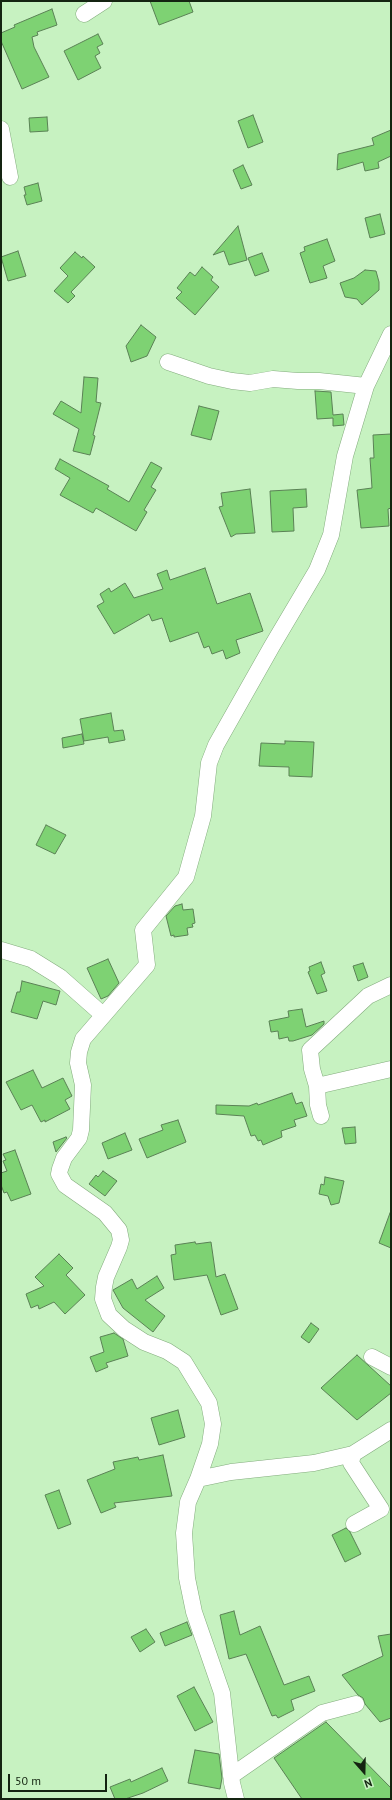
<!DOCTYPE html>
<html>
<head>
<meta charset="utf-8">
<style>
  body { margin:0 }
  #map { position:relative; width:392px; height:1800px; overflow:hidden; background:#c7f2c1; font-family:"PT Sans",sans-serif }
  canvas { display:block }
  .frame { position:absolute; inset:0; border:2px solid #142411; pointer-events:none }
  .north { position:absolute; left:344px; top:1752px; width:40px; height:40px; -webkit-text-stroke:3px #c7f2c1; paint-order:stroke; rotate:160deg; font-size:11px; font-weight:700; line-height:16px; text-align:center; color:#142411 }
  .north::after { content:''; display:block; margin:auto; width:14px; height:18px; background:#142411; clip-path:polygon(50% 0,100% 100%,50% 72%,0 100%) }
  .scale { position:absolute; left:8px; top:1774px; width:99px; height:18px; box-sizing:border-box; border:2px solid #142411; border-top:0; padding-left:5px; font-size:12px; line-height:14px; white-space:nowrap; color:#142411; -webkit-text-stroke:3px #c7f2c1; paint-order:stroke }
</style>
</head>
<body>
<div id="map">
<canvas width="392" height="1800"></canvas>
<div class="frame"></div>
<div class="north">N</div>
<div class="scale">50 m</div>
</div>
<script>
const c = document.querySelector('canvas').getContext('2d');
c.lineJoin = 'round';
function fill(path, color) {
  c.fillStyle = color;
  c.fill(path, 'evenodd');
}
function toPath(rows) {
  const path = new Path2D();
  for (const r of rows) {
    path.moveTo(r[0], r[1]);
    for (let i = 2; i < r.length; i += 2) path.lineTo(r[i], r[i + 1]);
  }
  return path;
}
function trace(path, color, width, dash) {
  c.strokeStyle = color;
  c.lineWidth = width;
  c.lineCap = dash ? 'butt' : 'round';
  c.setLineDash(dash || []);
  c.stroke(path);
}
const building = toPath([
  [150,1,189,1,193,12,159,25,150,1],
  [52,9,57,25,37,32,38,35,32,37,34,47,49,77,22,89,1,41,1,33,15,27,14,25,52,9],
  [98,34,103,44,97,47,100,53,95,56,101,68,78,80,64,51,98,34],
  [253,115,263,142,248,148,238,121,253,115],
  [47,117,48,131,30,132,29,118,47,117],
  [391,130,391,156,378,162,379,168,365,171,363,162,337,170,338,154,374,145,372,138,391,130],
  [243,165,252,185,241,189,233,170,243,165],
  [38,183,42,201,27,205,24,195,26,195,24,187,38,183],
  [380,214,385,234,370,238,365,218,380,214],
  [238,226,247,260,229,265,224,251,213,255,238,226],
  [327,239,335,261,323,266,327,278,310,283,300,253,305,251,304,247,327,239],
  [18,251,26,276,8,281,1,257,18,251],
  [75,252,82,258,83,256,95,267,71,292,75,296,68,303,54,291,68,276,60,268,75,252],
  [262,253,269,271,255,276,248,258,262,253],
  [202,267,213,277,211,280,219,287,195,315,176,298,182,292,177,288,190,272,195,276,202,267],
  [365,270,376,271,379,282,379,290,362,305,357,299,345,297,340,283,354,278,365,270],
  [141,325,156,337,147,356,131,362,126,346,141,325],
  [84,377,98,378,96,402,101,403,93,435,95,436,90,455,73,451,79,429,53,414,61,401,81,413,84,377],
  [315,391,331,392,333,415,343,414,344,425,333,426,333,418,317,419,315,391],
  [199,406,219,411,211,440,191,435,199,406],
  [391,434,391,508,388,509,389,526,361,528,357,490,372,488,370,458,374,458,373,435,391,434],
  [60,459,109,486,107,489,129,502,151,462,162,468,151,487,156,490,144,510,147,512,136,531,96,508,93,513,60,495,70,478,55,469,60,459],
  [250,489,255,533,236,534,231,537,219,507,223,506,221,493,250,489],
  [306,489,307,507,293,508,294,531,272,532,270,491,306,489],
  [205,568,217,604,250,593,263,631,236,640,240,653,226,659,223,650,212,654,209,646,204,648,198,632,170,642,162,618,152,621,149,614,114,634,97,606,104,602,100,594,109,588,111,592,125,583,134,598,163,589,157,574,167,570,170,580,205,568],
  [111,713,114,731,123,730,125,740,109,743,108,737,84,741,80,719,111,713],
  [82,734,84,744,63,748,62,738,82,734],
  [285,741,314,742,312,777,289,776,289,767,259,766,261,743,285,744,285,741],
  [46,825,66,835,55,854,36,845,46,825],
  [182,904,183,910,193,909,195,923,192,924,193,927,187,928,188,935,174,937,174,935,171,936,166,916,175,906,182,904],
  [108,959,119,983,108,996,101,999,87,968,108,959],
  [321,962,325,973,321,975,327,991,317,994,308,972,310,971,309,967,321,962],
  [363,963,368,977,358,981,353,966,363,963],
  [22,981,60,991,56,1005,43,1001,37,1019,11,1012,17,992,20,992,22,981],
  [302,1009,306,1027,324,1021,324,1024,312,1035,293,1041,289,1041,288,1037,279,1039,278,1031,271,1032,269,1021,289,1017,288,1011,302,1009],
  [33,1070,42,1088,63,1078,72,1096,65,1100,70,1109,45,1122,45,1120,41,1122,32,1105,21,1110,6,1082,33,1070],
  [292,1093,296,1104,302,1102,307,1116,294,1120,296,1126,281,1131,282,1137,263,1145,261,1140,258,1141,255,1135,251,1136,244,1116,216,1114,216,1105,249,1106,257,1103,258,1105,292,1093],
  [178,1120,186,1142,147,1158,139,1139,163,1130,161,1125,178,1120],
  [355,1127,356,1143,345,1144,342,1128,355,1127],
  [125,1133,132,1150,108,1159,102,1143,125,1133],
  [66,1137,67,1138,56,1152,53,1142,66,1137],
  [15,1150,31,1194,11,1201,7,1192,4,1193,1,1185,1,1173,7,1171,3,1161,6,1160,3,1154,15,1150],
  [103,1171,117,1181,105,1196,89,1184,96,1175,98,1177,103,1171],
  [325,1177,344,1181,339,1203,331,1205,328,1196,319,1194,321,1184,324,1185,325,1177],
  [390,1213,391,1213,391,1248,379,1243,390,1213],
  [195,1242,196,1244,211,1242,216,1277,225,1274,238,1309,221,1315,207,1275,174,1280,171,1255,176,1254,175,1245,195,1242],
  [59,1254,73,1268,66,1275,85,1295,65,1314,54,1302,39,1309,38,1305,31,1308,26,1294,44,1286,35,1277,59,1254],
  [157,1276,164,1288,145,1300,165,1316,153,1332,123,1308,113,1290,132,1279,137,1289,157,1276],
  [311,1323,319,1329,309,1343,301,1337,311,1323],
  [114,1333,123,1339,128,1356,106,1363,108,1367,96,1372,90,1357,104,1352,100,1337,114,1333],
  [357,1355,391,1386,391,1393,357,1420,321,1388,357,1355],
  [178,1410,185,1437,159,1445,151,1418,178,1410],
  [163,1455,172,1496,114,1503,116,1507,101,1513,87,1480,115,1469,113,1462,138,1457,139,1460,163,1455],
  [59,1490,71,1524,58,1529,45,1495,59,1490],
  [346,1528,350,1532,361,1554,345,1562,332,1535,346,1528],
  [234,1611,240,1635,260,1626,284,1685,309,1676,315,1691,291,1700,294,1710,278,1718,276,1715,272,1716,246,1654,229,1659,220,1615,234,1611],
  [187,1622,192,1635,165,1646,160,1633,187,1622],
  [146,1629,155,1642,140,1652,131,1637,146,1629],
  [391,1634,391,1718,380,1722,365,1704,363,1698,358,1695,342,1675,383,1656,378,1636,391,1634],
  [194,1687,213,1722,195,1731,177,1696,194,1687],
  [326,1722,391,1788,391,1799,302,1799,274,1758,326,1722],
  [195,1750,219,1754,222,1778,220,1789,188,1783,195,1750],
  [162,1768,168,1781,143,1793,125,1799,115,1799,110,1787,130,1779,131,1782,162,1768]
]);
const street = toPath([
  [84,14,104,1],
  [1,129,10,177],
  [168,362,209,376,232,381,250,383,273,379,298,381,319,381,366,386],
  [1,950,31,959,60,977,103,1015],
  [317,1086,391,1069],
  [321,1116,318,1105,317,1086,312,1069,310,1050,368,996,391,985],
  [372,1357,391,1367],
  [353,1454,351,1463,381,1509,354,1524],
  [198,1479,210,1444,213,1424,209,1403,184,1362,167,1351,144,1342,124,1329,109,1315,103,1299,104,1287,106,1277,119,1247,121,1240,119,1230,105,1213,65,1185,59,1174,60,1169,64,1158,79,1138,81,1130,83,1085,78,1063,79,1052,83,1039,147,965,143,930,186,877,203,816,209,763,216,745,272,646,317,570,331,535,345,456,366,386,391,334],
  [231,1776,322,1713,356,1704],
  [236,1799,232,1783,222,1693,194,1612,187,1578,184,1533,188,1502,198,1479,231,1472,314,1463,353,1454,391,1430]
]);
fill(building, '#7ed273');
trace(building, '#5a8155', 1);
trace(street, '#83ac7d', 17);
trace(street, '#fff', 16);
</script>
</body>
</html>
